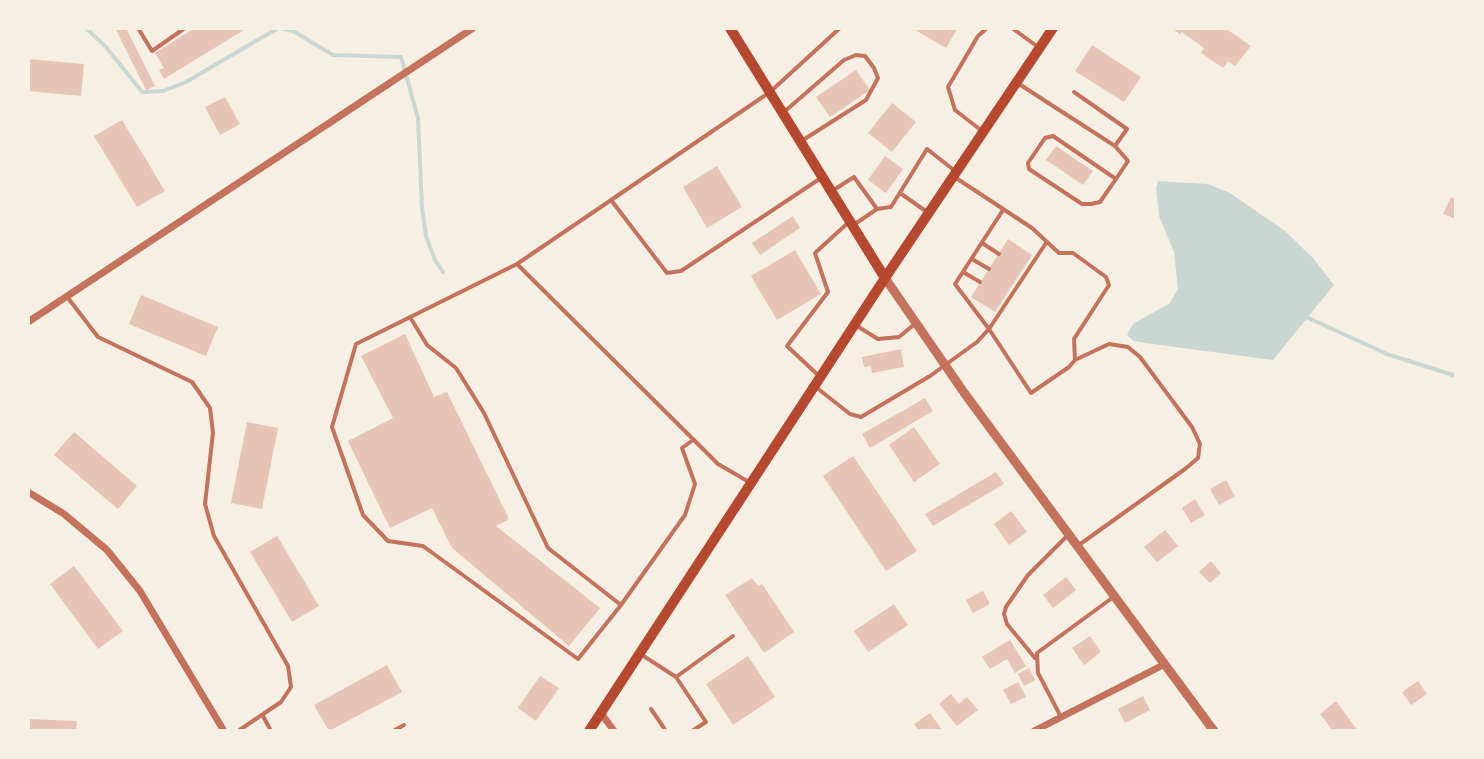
<!DOCTYPE html>
<html>
<head>
<meta charset="utf-8">
<style>
  body { margin:0 }
  #map { position:relative; width:1484px; height:759px; overflow:hidden; background:#f6efe4; font-family:"Archivo Narrow",sans-serif }
  canvas { display:block }
  .frame { position:absolute; inset:0; border:30px solid #f6efe4; pointer-events:none }
</style>
</head>
<body>
<div id="map">
<canvas width="1484" height="759"></canvas>
<div class="frame"></div>
</div>
<script>
const c = document.querySelector('canvas').getContext('2d');
c.lineJoin = 'round';
function fill(path, color) {
  c.fillStyle = color;
  c.fill(path, 'evenodd');
}
function toPath(rows) {
  const path = new Path2D();
  for (const r of rows) {
    path.moveTo(r[0], r[1]);
    for (let i = 2; i < r.length; i += 2) path.lineTo(r[i], r[i + 1]);
  }
  return path;
}
function trace(path, color, width, dash) {
  c.strokeStyle = color;
  c.lineWidth = width;
  c.lineCap = dash ? 'butt' : 'round';
  c.setLineDash(dash || []);
  c.stroke(path);
}
const water = toPath([
  [1158,181,1208,184,1230,193,1285,231,1313,258,1334,285,1273,360,1160,345,1134,341,1127,335,1133,324,1170,303,1178,289,1174,252,1159,216,1156,188]
]);
const stream = toPath([
  [86,28,106,47,142,92,163,91,186,82,278,28],
  [281,28,293,31,333,55,401,57,418,118,422,208,426,236,435,260,443,272],
  [1304,316,1387,354,1456,376]
]);
const building = toPath([
  [115,28,126,28,155,86,146,90],
  [195,28,247,28,164,79,159,70,164,68,155,53],
  [912,28,958,28,946,48],
  [1171,28,1225,28,1251,46,1235,66,1228,61,1223,68,1201,53,1204,48,1182,32,1180,34],
  [1092,45,1141,77,1124,102,1075,71],
  [28,59,84,64,81,96,28,91],
  [856,70,870,90,830,117,816,97],
  [225,97,240,124,220,135,205,107],
  [892,103,916,122,892,152,868,133],
  [122,120,165,191,137,207,94,136],
  [1056,146,1093,171,1083,185,1046,160],
  [885,156,903,169,886,193,868,180],
  [717,166,742,207,707,228,683,187],
  [1451,197,1456,200,1456,219,1443,214],
  [793,216,800,228,760,255,752,243],
  [1008,239,1032,255,995,312,971,297],
  [795,250,821,294,777,320,751,276],
  [141,295,218,327,206,356,129,324],
  [405,334,434,397,447,392,509,519,496,526,600,608,569,646,452,548,432,508,390,528,348,441,393,418,361,356],
  [901,349,904,367,872,373,871,366,864,367,862,357],
  [925,398,933,411,870,448,862,434],
  [247,422,278,428,262,509,231,503],
  [914,427,940,464,914,482,889,445],
  [74,432,137,486,118,509,54,455],
  [853,456,917,551,886,571,823,476],
  [996,472,1004,484,933,526,925,514],
  [1226,480,1235,496,1219,505,1210,489],
  [1195,499,1205,515,1191,523,1182,508],
  [1011,511,1027,532,1009,545,994,524],
  [1165,530,1178,546,1157,562,1144,547],
  [277,536,319,606,292,622,250,552],
  [1211,561,1221,573,1210,583,1199,572],
  [74,566,123,631,98,649,50,584],
  [1066,577,1076,590,1053,608,1043,595],
  [752,578,758,586,762,584,794,632,764,653,725,595],
  [983,591,990,604,973,613,966,600],
  [894,604,908,625,868,652,854,631],
  [1090,636,1101,652,1084,665,1072,648],
  [1010,640,1026,666,1015,673,1007,659,990,669,982,657],
  [748,656,775,697,733,725,706,684],
  [387,665,402,692,329,731,314,705],
  [1029,668,1035,680,1024,686,1018,674],
  [540,676,559,688,536,721,518,708],
  [1418,681,1427,694,1411,705,1402,692],
  [1018,682,1026,697,1011,704,1003,690],
  [951,694,959,704,967,697,978,710,957,726,939,704],
  [1143,696,1150,710,1125,723,1118,709],
  [1336,701,1358,731,1333,731,1320,714],
  [930,713,943,731,919,731,914,724],
  [28,719,77,721,76,731,28,731]
]);
const service = toPath([
  [138,28,152,51,185,28],
  [1012,28,1038,47],
  [1019,84,1115,146,1128,161,1116,179,1100,202,1091,204,1082,204,1029,169,1028,163,1045,138,1053,136,1116,179],
  [1074,92,1127,129,1115,146],
  [784,112,844,60,856,55,865,56,874,68,878,78,866,100,803,140],
  [982,131,955,110,948,87,978,36,987,28],
  [832,191,854,177,877,209],
  [900,193,927,212],
  [611,200,667,273,681,271,821,178],
  [1003,210,955,284,989,329,1046,243],
  [855,224,877,209,891,207,927,149,955,171],
  [982,243,999,254],
  [972,259,989,269],
  [517,264,356,344,332,427,363,515,388,541,423,546,578,659,621,605,685,515,695,484,682,448,693,440],
  [963,272,980,282],
  [68,298,98,337,192,382,210,408,213,433,205,504,214,536,288,666,291,687,281,702,238,731],
  [410,317,427,345,456,368,484,413,548,548,621,605],
  [857,326,878,339,899,337,916,323],
  [1075,360,1109,344,1128,347,1140,357,1192,427,1200,444,1198,458,1185,469,1079,545],
  [819,376,787,346,828,292,815,253,850,221],
  [817,388,850,414,861,417,930,376,977,342,989,329,1031,393,1069,367,1075,360,1074,339,1109,285,1106,277,1073,253,1059,253,1032,228,956,178],
  [749,482,718,464,517,264,770,92,840,28],
  [642,655,676,677,706,722,692,731],
  [1035,658,1007,624,1004,614,1006,607,1028,575,1067,536],
  [676,677,733,636],
  [651,709,666,731],
  [263,716,271,731],
  [1061,717,1038,673,1037,653,1112,598],
  [393,731,404,725]
]);
const minor = toPath([
  [28,322,473,28],
  [28,492,64,514,107,550,140,591,224,731],
  [601,713,614,731],
  [1034,731,1165,664]
]);
const tertiary = toPath([
  [885,278,965,394,1214,731]
]);
const secondary = toPath([
  [730,28,885,278],
  [589,731,885,278,1053,28]
]);
fill(water, '#c9d6d2');
trace(stream, '#c9d6d2', 4);
fill(building, '#e6c5b7');
trace(service, '#c5725c', 4);
trace(minor, '#c5725c', 7);
trace(tertiary, '#c5725c', 9);
trace(secondary, '#b5482f', 10);
</script>
</body>
</html>
